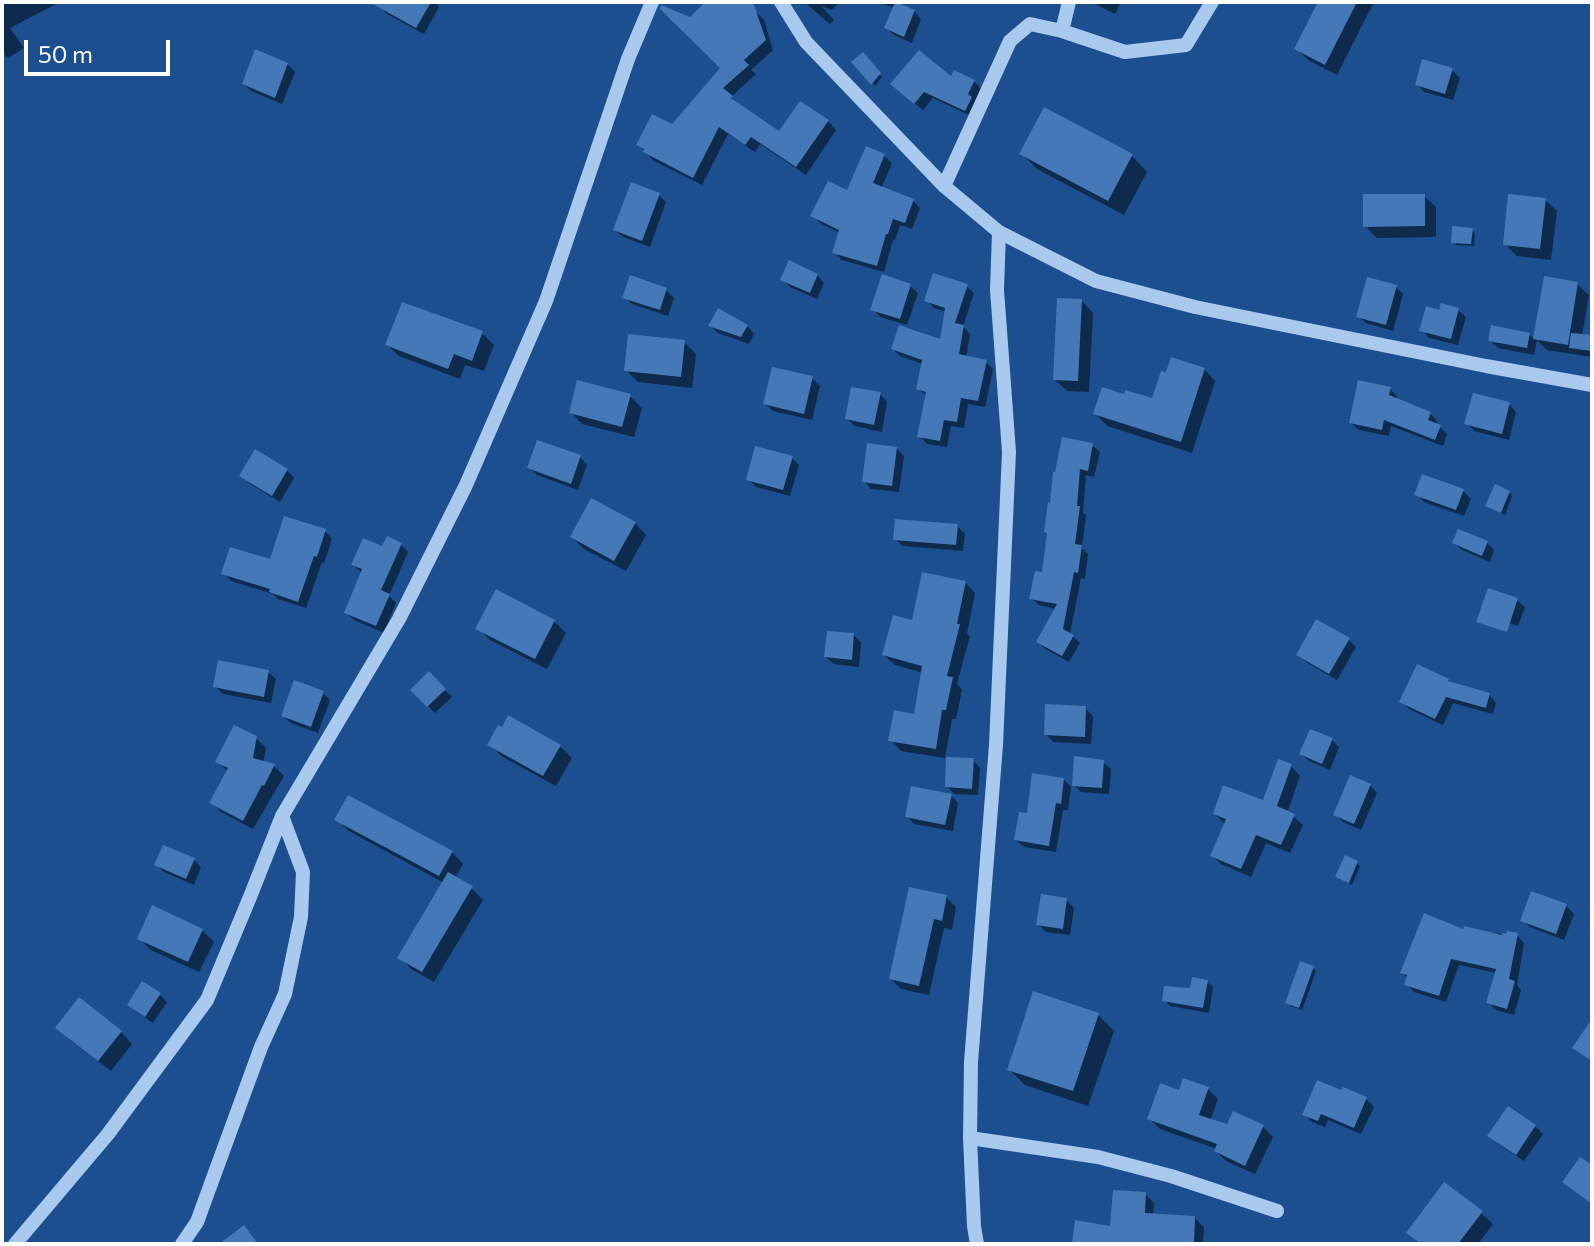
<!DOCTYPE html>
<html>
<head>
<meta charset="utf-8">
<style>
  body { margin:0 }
  #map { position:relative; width:1594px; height:1246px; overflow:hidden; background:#1b4f8f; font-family:Commissioner,sans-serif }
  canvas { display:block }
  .frame { position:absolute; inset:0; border:4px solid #fff; pointer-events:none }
  .scale { position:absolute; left:24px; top:40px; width:146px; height:36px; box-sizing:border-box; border:4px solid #fff; border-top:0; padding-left:10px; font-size:24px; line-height:28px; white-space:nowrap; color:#fff; -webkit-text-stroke:6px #1b4f8f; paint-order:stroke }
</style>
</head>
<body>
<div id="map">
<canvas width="1594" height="1246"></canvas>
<div class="frame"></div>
<div class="scale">50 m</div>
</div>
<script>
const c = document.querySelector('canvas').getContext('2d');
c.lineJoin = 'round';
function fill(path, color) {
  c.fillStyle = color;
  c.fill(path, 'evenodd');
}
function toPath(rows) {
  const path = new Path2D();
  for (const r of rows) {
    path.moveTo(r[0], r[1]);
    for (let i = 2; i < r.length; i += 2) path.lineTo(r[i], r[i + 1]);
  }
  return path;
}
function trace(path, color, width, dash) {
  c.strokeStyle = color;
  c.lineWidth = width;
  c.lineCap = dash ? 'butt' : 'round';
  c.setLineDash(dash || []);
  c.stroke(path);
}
const shadow = toPath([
  [2,2,60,2,10,28,24,48,8,58,2,52],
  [382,2,434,2,439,7,424,34,387,14,379,6],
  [708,2,736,2,755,11,764,20,773,50,751,70,756,74,731,97,741,108,780,134,828,121,836,130,806,175,760,144,755,152,728,134,702,185,654,161,639,145,672,126,723,68,690,19],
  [804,2,839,2,832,10,821,6,834,20,830,24],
  [879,2,900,2,898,5,914,11,921,19,912,43,894,35,886,28,894,8],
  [1091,2,1121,2,1115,14],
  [1320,2,1374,2,1337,75,1308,60,1296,48],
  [862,55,882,77,875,86,854,62],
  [287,64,295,72,282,104,251,91,244,84],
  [1452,70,1460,78,1453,100,1424,92,1417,84],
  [952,79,974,81,981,89,973,117,933,98,923,110,900,91],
  [867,148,884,156,892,163,881,189,913,201,920,208,912,229,900,225,895,240,893,240,884,272,842,260,835,253,840,233,820,223,813,215,848,192],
  [1022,154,1132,156,1147,172,1124,215,1037,169],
  [659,195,666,202,650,247,623,237,615,230],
  [1424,196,1436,207,1436,237,1377,238,1365,226],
  [1545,200,1557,211,1551,260,1517,256,1505,244],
  [1472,230,1475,233,1474,246,1456,245,1453,242],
  [817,275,824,283,817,299,790,287,782,279],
  [631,278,666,290,674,298,668,316,632,304,625,297],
  [1546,278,1577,284,1589,295,1582,336,1592,337,1592,357,1547,350,1537,340,1534,355,1498,348,1490,340,1529,334,1535,340],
  [910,286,918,293,907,325,880,317,873,309],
  [966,286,974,293,963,326,970,334,966,358,986,362,993,369,985,407,968,404,964,428,951,426,947,447,927,444,920,436,927,396,918,389,923,364,900,356,893,349,942,341,947,312,934,308,927,300],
  [1396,287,1403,294,1393,331,1366,323,1358,316],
  [1082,301,1093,313,1089,392,1067,391,1055,380],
  [403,304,482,333,494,345,484,371,465,365,460,379,399,356,387,345],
  [1458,310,1466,317,1458,345,1429,338,1422,330,1441,312],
  [711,326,747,326,754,334,749,344,718,333],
  [684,342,696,354,692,388,638,382,626,370],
  [1204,369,1215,381,1192,453,1107,426,1096,414,1126,396,1153,400],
  [812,378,820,386,812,420,773,411,765,404],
  [1390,389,1397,396,1396,400,1430,413,1437,421,1436,423,1447,434,1443,446,1391,426,1389,436,1359,430,1351,423],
  [880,394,887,402,882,432,855,426,847,419],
  [630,396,642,408,634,437,582,424,571,412],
  [1509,404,1516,412,1509,440,1474,431,1467,423],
  [1092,445,1100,452,1094,477,1086,475,1083,513,1086,515,1082,548,1088,554,1085,579,1081,578,1070,634,1080,643,1069,662,1045,649,1038,642,1056,609,1039,605,1031,598,1043,574,1048,534,1046,532],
  [897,449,904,456,899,492,871,489,864,481],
  [580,457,587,465,578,490,537,475,530,468],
  [792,458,799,465,790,496,756,487,748,479],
  [287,470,294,478,280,502,249,483,241,476],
  [1463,491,1471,499,1464,516,1424,502,1417,494],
  [1509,492,1512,496,1505,515,1488,506],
  [635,523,646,535,626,571,584,549,572,537],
  [957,526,965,534,963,551,903,546,895,539],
  [325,531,332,539,324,563,322,562,306,608,278,599,273,594,231,581,224,573,271,561],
  [1454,543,1487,543,1494,550,1490,562,1462,550],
  [401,545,408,552,389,596,396,603,384,633,354,620,346,613,361,572,353,565,383,549],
  [965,582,975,593,967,634,970,636,957,684,962,690,956,719,952,719,945,758,901,751,891,740,915,716,923,673,895,665,884,655],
  [1517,600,1525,607,1518,626,1490,617],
  [554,621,566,633,547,669,490,640,478,628],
  [1317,622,1349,640,1356,647,1337,680,1306,662,1298,654],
  [854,635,861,643,859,667,834,664,826,657],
  [268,672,276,679,271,703,223,694,215,686],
  [429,674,452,697,435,713,412,690],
  [1448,680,1453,685,1489,695,1496,703,1493,714,1453,703,1443,725,1409,709,1402,702],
  [323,693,330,700,318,733,291,723,283,716],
  [1085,708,1093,716,1091,744,1053,742,1046,734],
  [256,738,266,748,263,763,274,766,284,776,253,829,221,812,211,802,228,772,218,761],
  [1332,740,1339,747,1330,770,1309,761,1301,754],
  [490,744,560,746,572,758,556,786,501,756],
  [973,760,980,768,978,795,954,794,947,786],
  [1103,762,1111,769,1109,794,1081,792,1074,785],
  [1291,766,1300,776,1287,813,1293,816,1303,825,1290,853,1266,843,1251,877,1221,864,1212,855,1225,824,1215,814,1265,803],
  [1063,779,1071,787,1068,810,1063,810,1056,852,1024,847,1016,840,1029,815],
  [1370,785,1377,793,1361,830,1343,822,1336,815],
  [951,795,958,803,953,831,914,824,907,816],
  [337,820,452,852,463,864,455,878,471,888,483,900,434,982,411,969,400,957,444,883,349,831],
  [194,860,201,867,194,885,164,872,157,865],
  [1357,863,1360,866,1352,885,1338,877],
  [1532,894,1566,906,1574,914,1564,940,1530,927,1523,920],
  [946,897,956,907,952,930,944,928,929,995,901,989,891,979],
  [1066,900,1074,908,1070,935,1046,932,1038,924],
  [202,930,214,942,199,972,151,950,139,938],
  [1465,931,1517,935,1524,943,1517,985,1521,990,1514,1015,1496,1010,1488,1002,1497,973,1459,965,1446,1002,1414,992,1406,984,1408,979,1402,972],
  [1313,968,1316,971,1302,1010,1291,1006,1288,1003],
  [1207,982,1213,987,1209,1013,1170,1006,1165,1000,1192,990],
  [159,994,167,1002,153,1023,137,1012,129,1005],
  [1098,1015,1114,1031,1088,1106,1025,1085,1009,1069],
  [58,1027,121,1032,132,1044,111,1071,69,1039],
  [1184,1081,1208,1089,1218,1099,1210,1121,1228,1127,1263,1127,1273,1137,1255,1174,1226,1161,1216,1151,1217,1149,1160,1129,1150,1119,1180,1092],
  [1344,1090,1366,1099,1374,1107,1361,1134,1328,1120,1325,1127,1312,1122,1304,1114,1342,1092],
  [1508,1108,1535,1126,1543,1134,1524,1161,1497,1143,1490,1136],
  [1145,1194,1154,1203,1153,1215,1194,1217,1204,1227,1203,1244,1074,1244,1112,1228],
  [1481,1213,1493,1224,1478,1244,1420,1244,1408,1233]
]);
const building = toPath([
  [369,2,431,2,416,28],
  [705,2,753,2,766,40,744,60,749,65,723,88,733,96,731,98,779,131,800,101,829,120,796,167,751,137,745,145,719,127,693,178,643,152,644,149,636,145,652,114,672,124,720,68,660,9,661,5,690,17],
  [895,2,915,10,904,37,884,28],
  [1318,2,1357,2,1325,65,1294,49],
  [255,49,288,63,275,98,242,84],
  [919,50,951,76,954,70,975,80,968,94,972,97,965,111,924,92,914,104,890,84],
  [863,52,881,73,871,85,851,62],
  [1422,59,1453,68,1445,94,1415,85],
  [1044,107,1133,154,1108,201,1019,154],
  [866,146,885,154,873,183,914,199,905,223,893,219,888,234,886,234,877,266,832,253,839,230,810,216,828,181,847,190],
  [631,182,660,193,642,241,613,230],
  [1363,194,1425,194,1425,226,1363,227],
  [1508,194,1546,198,1540,249,1503,245],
  [1452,226,1473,228,1471,244,1451,243],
  [789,260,818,274,810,293,780,280],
  [933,273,968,284,955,323,964,325,959,354,987,360,978,401,961,398,957,422,944,420,940,441,917,437,926,392,916,389,922,360,891,349,899,325,940,339,945,308,924,301],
  [882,274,911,284,900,319,870,310],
  [630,275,667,288,660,310,622,298],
  [1544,276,1578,282,1568,345,1533,339],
  [1367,277,1397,285,1386,325,1356,317],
  [1057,298,1082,299,1078,381,1053,380],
  [402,302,483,331,472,361,454,354,448,369,385,345],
  [1441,303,1459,308,1451,339,1419,331,1426,306,1439,310],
  [718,308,748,325,741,337,708,326],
  [1491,325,1530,333,1527,348,1488,341],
  [1571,333,1592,335,1592,351,1569,348],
  [628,334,685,340,681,377,624,371],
  [1171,357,1205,368,1181,442,1093,414,1102,387,1124,394,1125,390,1152,398,1161,371,1166,372],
  [772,367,813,376,804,414,763,404],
  [577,380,631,394,622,427,569,413],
  [1358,380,1391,387,1389,395,1431,412,1428,420,1441,425,1435,440,1384,420,1382,430,1349,423],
  [851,387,881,392,874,425,845,419],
  [1473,393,1510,402,1502,434,1464,424],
  [1062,437,1093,443,1088,471,1080,469,1077,506,1080,506,1075,544,1082,545,1078,573,1074,572,1063,629,1074,635,1062,656,1036,642,1057,604,1029,599,1035,571,1042,572,1047,533,1044,532,1048,502,1050,503,1053,472,1055,472],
  [537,440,581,455,571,484,527,468],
  [867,443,897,447,892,486,862,482],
  [755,446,793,456,783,490,746,480],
  [255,449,288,469,272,496,239,476],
  [1422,474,1464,489,1456,510,1414,495],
  [1495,484,1510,491,1501,513,1485,506],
  [591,498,636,522,614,561,570,537],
  [284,516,326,529,317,557,314,556,298,602,269,592,270,589,221,574,230,547,270,559],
  [895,519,958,524,956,545,893,540],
  [1458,529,1488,541,1482,556,1452,543],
  [387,536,402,543,381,590,390,594,376,626,344,613,362,569,351,565,363,538,382,546],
  [922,572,966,581,957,624,960,624,947,676,953,677,946,710,942,710,936,749,888,741,894,710,914,714,922,666,882,655,893,615,912,620],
  [1488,588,1518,598,1507,632,1476,622],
  [496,589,555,620,535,659,475,629],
  [1316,619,1350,638,1329,674,1296,655],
  [827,631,854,633,852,660,824,657],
  [218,660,269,670,264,697,213,687],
  [1417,664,1449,679,1448,681,1490,693,1486,708,1446,697,1435,719,1399,702],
  [429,671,446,689,427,707,410,690],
  [294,680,324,691,311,727,281,716],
  [1045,704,1086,706,1085,737,1044,735],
  [508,715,561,745,543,776,487,745,498,725,502,727],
  [234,725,257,736,253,758,275,764,264,786,262,785,243,821,209,803,228,768,215,762],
  [1310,729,1333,738,1322,764,1299,754],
  [1074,756,1104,760,1102,788,1072,786],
  [946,757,974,758,972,789,945,787],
  [1278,759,1292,764,1277,806,1295,814,1281,845,1256,835,1241,869,1210,856,1226,819,1213,814,1223,785,1263,800],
  [1032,773,1064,778,1061,804,1056,803,1049,846,1014,840,1019,812,1027,813],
  [1350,775,1371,784,1354,824,1333,815],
  [911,786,952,794,945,825,905,817],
  [348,795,453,851,439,876,334,820],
  [163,845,195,858,186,879,154,865],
  [1345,855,1358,861,1349,883,1335,877],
  [448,872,473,886,422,972,397,958],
  [909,887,947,895,942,921,934,919,919,986,889,979],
  [1531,891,1567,904,1556,934,1520,921],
  [1041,894,1067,898,1063,929,1036,925],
  [152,905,203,929,188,962,137,939],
  [1424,913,1463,929,1464,926,1502,935,1502,933,1506,934,1507,931,1518,933,1509,979,1515,981,1507,1009,1486,1003,1496,969,1451,959,1439,996,1404,985,1407,975,1400,973],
  [1300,961,1314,966,1299,1008,1285,1003],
  [1192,977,1208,980,1203,1008,1162,1001,1164,986,1190,988],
  [142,981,161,993,145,1017,127,1005],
  [1033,991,1099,1013,1073,1091,1007,1070],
  [79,997,122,1031,98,1061,55,1028],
  [1592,1019,1592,1061,1572,1048],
  [1183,1078,1209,1087,1199,1115,1227,1124,1233,1111,1264,1125,1245,1166,1214,1151,1217,1144,1147,1119,1160,1083,1179,1090],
  [1317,1080,1341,1090,1343,1087,1367,1097,1354,1128,1321,1114,1318,1121,1302,1115],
  [1508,1106,1536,1125,1516,1155,1487,1136],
  [1580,1157,1592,1165,1592,1204,1562,1182],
  [1444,1182,1483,1211,1458,1244,1421,1244,1406,1233],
  [1113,1190,1146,1192,1145,1213,1195,1216,1194,1244,1072,1244,1075,1220,1110,1226],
  [244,1225,258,1244,219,1244]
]);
const minor = toPath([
  [781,2,806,42,944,186,999,232,997,290,1009,452,996,745,971,1062,970,1138,974,1226,977,1244],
  [1062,31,1069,2],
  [944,186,1010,41,1030,24,1062,31,1125,52,1186,45,1212,2],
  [999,232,1096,281,1195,307,1486,366,1592,385],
  [970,1138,1098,1157,1171,1176,1277,1211],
  [15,1244,108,1134,207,1000,250,897,282,816,399,619,466,485,546,301,628,59,652,2],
  [182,1244,197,1222,261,1047,285,994,301,917,303,872,282,816]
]);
fill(shadow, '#0007');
fill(building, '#4478b7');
trace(minor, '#a9c9ee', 14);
</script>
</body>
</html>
